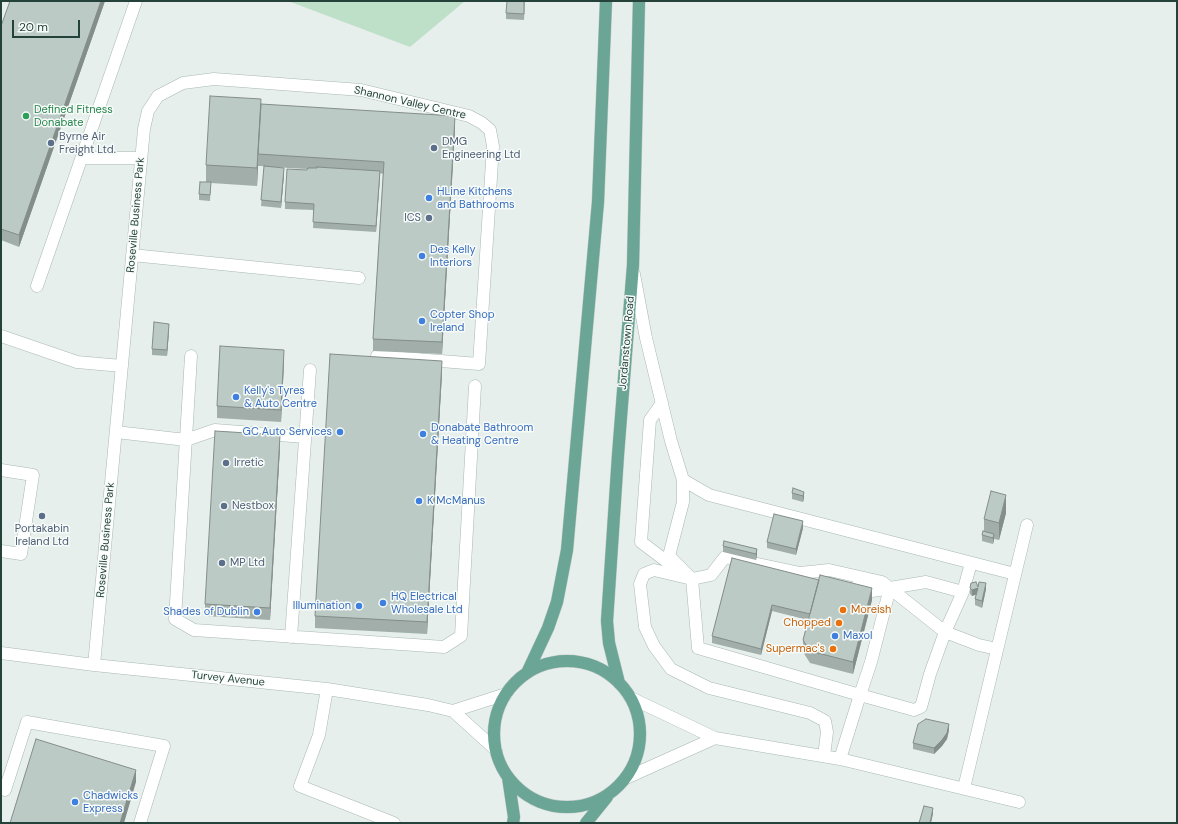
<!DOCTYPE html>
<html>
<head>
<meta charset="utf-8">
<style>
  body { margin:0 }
  #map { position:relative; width:1178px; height:824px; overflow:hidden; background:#e6efeb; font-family:"DM Sans",sans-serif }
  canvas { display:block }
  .frame { position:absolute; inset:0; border:2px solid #24423a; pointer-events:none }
  .scale { position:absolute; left:12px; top:20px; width:68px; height:18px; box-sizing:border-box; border:2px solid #24423a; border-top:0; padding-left:5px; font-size:12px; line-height:14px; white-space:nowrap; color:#24423a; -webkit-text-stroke:3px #f7fbf9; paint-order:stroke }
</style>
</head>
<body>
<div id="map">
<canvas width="1178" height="824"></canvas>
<div class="frame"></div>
<div class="scale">20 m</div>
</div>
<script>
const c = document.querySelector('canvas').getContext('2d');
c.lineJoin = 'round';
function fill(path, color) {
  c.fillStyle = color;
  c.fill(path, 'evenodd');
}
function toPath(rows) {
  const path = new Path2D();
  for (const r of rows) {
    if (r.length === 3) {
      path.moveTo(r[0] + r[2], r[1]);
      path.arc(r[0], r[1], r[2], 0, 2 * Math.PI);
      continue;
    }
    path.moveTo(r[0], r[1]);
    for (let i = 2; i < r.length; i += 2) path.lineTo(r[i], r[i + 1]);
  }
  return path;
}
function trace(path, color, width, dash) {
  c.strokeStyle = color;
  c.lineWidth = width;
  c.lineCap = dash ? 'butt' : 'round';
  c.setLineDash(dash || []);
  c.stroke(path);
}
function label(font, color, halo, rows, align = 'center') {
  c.font = font + ' "DM Sans",sans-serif';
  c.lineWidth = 3;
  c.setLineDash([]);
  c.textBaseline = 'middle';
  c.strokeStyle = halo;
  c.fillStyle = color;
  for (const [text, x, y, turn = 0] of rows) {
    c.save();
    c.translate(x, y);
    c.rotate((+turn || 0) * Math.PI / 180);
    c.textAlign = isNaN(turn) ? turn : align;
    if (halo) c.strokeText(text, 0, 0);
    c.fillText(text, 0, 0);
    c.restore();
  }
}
const green = toPath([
  [288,1,465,1,410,47]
]);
const minor = toPath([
  [82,158,141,158],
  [132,255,359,278],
  [634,274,646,338,671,441,683,480,683,502,669,556,692,579,698,648,860,695,871,662,890,588],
  [37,286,136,1],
  [1,336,77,362,122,366],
  [191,356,175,619,194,630,444,647,461,636,475,386],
  [662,403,650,420,641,542,674,567],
  [116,432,186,440,215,430,305,437],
  [1,470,33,475,21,554,1,551],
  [683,480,709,495,1015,574],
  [856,587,872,591,926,582,963,592,971,563],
  [291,637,310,370],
  [1,653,94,665,327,689,428,705,453,711,496,750],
  [94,665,144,129,148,111,158,96,183,83,214,79,361,90,469,116,482,123,490,130,493,146,479,364,377,356],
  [327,689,319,735,300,786,394,823],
  [631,698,715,738,840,759,1019,802],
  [453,711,506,694],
  [824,756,827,732,825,721,810,713,709,688,671,669,654,646,645,627,640,584,644,574,654,570,692,579,711,575,725,557,800,573,829,570,882,582,945,632,979,645,997,649],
  [840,759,860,695,914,710,921,707,930,674,945,632,963,592],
  [626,778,715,738],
  [964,788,1027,525],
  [5,790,27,722,164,746,140,823]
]);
const major = toPath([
  [567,734,73],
  [527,673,548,628,557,602,567,550,598,202,606,1],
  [619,683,609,643,607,621,618,455,633,265,639,1],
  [508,777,514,817,513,823],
  [586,823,607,797]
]);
const wall = toPath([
  [105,1,19,247,1,240,1,26],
  [525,1,524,20,506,19,506,13],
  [261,104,455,128,442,354,373,351,373,339,383,174,380,173,376,232,313,228,314,210,285,209,285,202,307,169,272,167,284,174,281,208,261,206,264,166,258,166,257,186,211,183,210,201,199,200,199,194,206,182,206,165],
  [169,330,167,356,152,355,152,349],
  [284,362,281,422,217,418,217,406],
  [442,373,427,634,315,628,315,616],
  [280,447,270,620,205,616,205,604],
  [804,492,804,498,803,502,792,499,792,493],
  [1006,513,999,540,994,539,993,544,982,541,982,535,984,532,984,519],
  [803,528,796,555,767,548,767,542],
  [723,546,757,549,757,555,756,560,723,552],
  [732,558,872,600,853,674,810,663,803,652,803,640,808,620,772,611,761,655,712,643,712,636],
  [970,588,986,589,982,608,975,605,975,599,976,594,972,596,970,594],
  [949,730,947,739,942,746,934,754,913,749,913,743]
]);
const shadedWall = toPath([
  [101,1,105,1,19,247,19,235],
  [455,116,455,128,442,354,442,342],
  [258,154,258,166,257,186,257,168],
  [284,168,284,174,281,208,281,202],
  [380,171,380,177,376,232,376,226],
  [169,324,169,330,167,356,167,350],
  [284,350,284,362,281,422,281,410],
  [442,361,442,373,427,634,427,622],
  [280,435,280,447,270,620,270,608],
  [804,492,804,498,803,502,803,496],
  [1006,495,1006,513,999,540,999,523],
  [803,521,803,528,796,555,796,549],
  [994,534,994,540,993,544,993,538],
  [757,549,757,555,756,560,756,554],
  [986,583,986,589,982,608,982,601],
  [872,588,872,600,853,674,853,662],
  [978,588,978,594,972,596,972,590],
  [772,605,772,611,761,655,761,649],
  [949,724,949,730,947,739,942,746,934,754,934,748],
  [136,770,136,782,124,823,120,823],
  [933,808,933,814,931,823,930,823]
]);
const building = toPath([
  [10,1,101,1,19,235,1,229,1,26,10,1],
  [507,1,524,1,524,14,506,13,507,1],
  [210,96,261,99,257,168,206,165,210,96],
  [261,104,455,116,442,342,373,339,384,162,258,154,261,104],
  [264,166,284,168,281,202,261,200,264,166],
  [317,167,380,171,376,226,313,222,314,204,285,202,287,169,307,170,308,168,317,168,317,167],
  [200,182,211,182,210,195,199,194,200,182],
  [154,322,169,324,167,350,152,349,154,322],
  [220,346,284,350,281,410,217,406,220,346],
  [330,354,442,361,427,622,315,616,330,354],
  [215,431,280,435,270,608,205,604,215,431],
  [793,488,804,492,803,496,792,493,793,488],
  [991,491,1006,495,999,523,984,519,991,491],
  [774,514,803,521,796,549,767,542,774,514],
  [983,531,994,534,993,538,982,535,983,531],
  [724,541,757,549,756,554,723,546,724,541],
  [732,558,819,580,810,614,772,605,761,649,712,636,732,558],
  [820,575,872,588,853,662,810,651,803,640,820,575],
  [976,582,978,587,979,582,986,583,982,601,975,599,978,588,972,590,970,588,971,583,976,582],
  [926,719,949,724,947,733,942,740,934,748,913,743,918,724,926,719],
  [36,739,136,770,120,823,10,823,36,739],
  [924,806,933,808,930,823,919,823,924,806]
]);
const markers = [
  [26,116,4,"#2e9e5b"],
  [51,143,4,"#5c6f8a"],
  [434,148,4,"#5c6f8a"],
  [429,198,4,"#3f7fe0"],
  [429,218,4,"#5c6f8a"],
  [422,256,4,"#3f7fe0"],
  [422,321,4,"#3f7fe0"],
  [236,397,4,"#3f7fe0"],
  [340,432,4,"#3f7fe0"],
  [423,434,4,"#3f7fe0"],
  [226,463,4,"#5c6f8a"],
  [419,501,4,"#3f7fe0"],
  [224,506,4,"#5c6f8a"],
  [42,516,4,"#5c6f8a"],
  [222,563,4,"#5c6f8a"],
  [383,603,4,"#3f7fe0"],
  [359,606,4,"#3f7fe0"],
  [843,610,4,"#e8710a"],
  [257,612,4,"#3f7fe0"],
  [839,623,4,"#e8710a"],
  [835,636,4,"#3f7fe0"],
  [833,649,4,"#e8710a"],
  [75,802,4,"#3f7fe0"]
];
const streetNames = [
  ["Shannon Valley Centre",410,103,13],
  ["Roseville Business Park",136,215,-85],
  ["Jordanstown Road",627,343,-85],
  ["Roseville Business Park",106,540,-85],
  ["Turvey Avenue",228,679,6]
];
const leisureNames = [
  ["Defined Fitness",34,110],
  ["Donabate",34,123]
];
const serviceNames = [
  ["Byrne Air",59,137],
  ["Freight Ltd.",59,150],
  ["DMG",442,142],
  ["Engineering Ltd",442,155],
  ["ICS",421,218,"right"],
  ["Irretic",234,463],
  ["Nestbox",232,506],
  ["Portakabin",42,529,"center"],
  ["Ireland Ltd",42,542,"center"],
  ["MP Ltd",230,563]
];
const shopNames = [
  ["HLine Kitchens",437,192],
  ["and Bathrooms",437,205],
  ["Des Kelly",430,250],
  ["Interiors",430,263],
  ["Copter Shop",430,315],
  ["Ireland",430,328],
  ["Kelly's Tyres",244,391],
  ["& Auto Centre",244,404],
  ["Donabate Bathroom",431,428],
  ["& Heating Centre",431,441],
  ["GC Auto Services",332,432,"right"],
  ["K McManus",427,501],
  ["HQ Electrical",391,597],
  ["Wholesale Ltd",391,610],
  ["Illumination",351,606,"right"],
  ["Shades of Dublin",249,612,"right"],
  ["Maxol",843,636],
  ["Chadwicks",83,796],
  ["Express",83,809]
];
const foodNames = [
  ["Moreish",851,610,"left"],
  ["Chopped",831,623],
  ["Supermac's",825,649]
];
fill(green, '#bfe0c8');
trace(minor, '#a8b8b2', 13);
trace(major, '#c2cac8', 13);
trace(minor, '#fff', 12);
trace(major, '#6aa596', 12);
fill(wall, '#a1aea9');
fill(shadedWall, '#838d89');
fill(building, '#bbcac4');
trace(building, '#838d89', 1);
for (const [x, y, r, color] of markers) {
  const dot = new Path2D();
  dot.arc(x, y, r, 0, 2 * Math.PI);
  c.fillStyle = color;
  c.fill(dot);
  trace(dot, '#f7fbf9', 1.5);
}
label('11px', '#24423a', '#f7fbf9', streetNames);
label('11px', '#27864d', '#f7fbf9', leisureNames, 'left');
label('11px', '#4e5e75', '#f7fbf9', serviceNames, 'left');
label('11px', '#366cbe', '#f7fbf9', shopNames, 'left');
label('11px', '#c56008', '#f7fbf9', foodNames, 'right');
</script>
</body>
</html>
